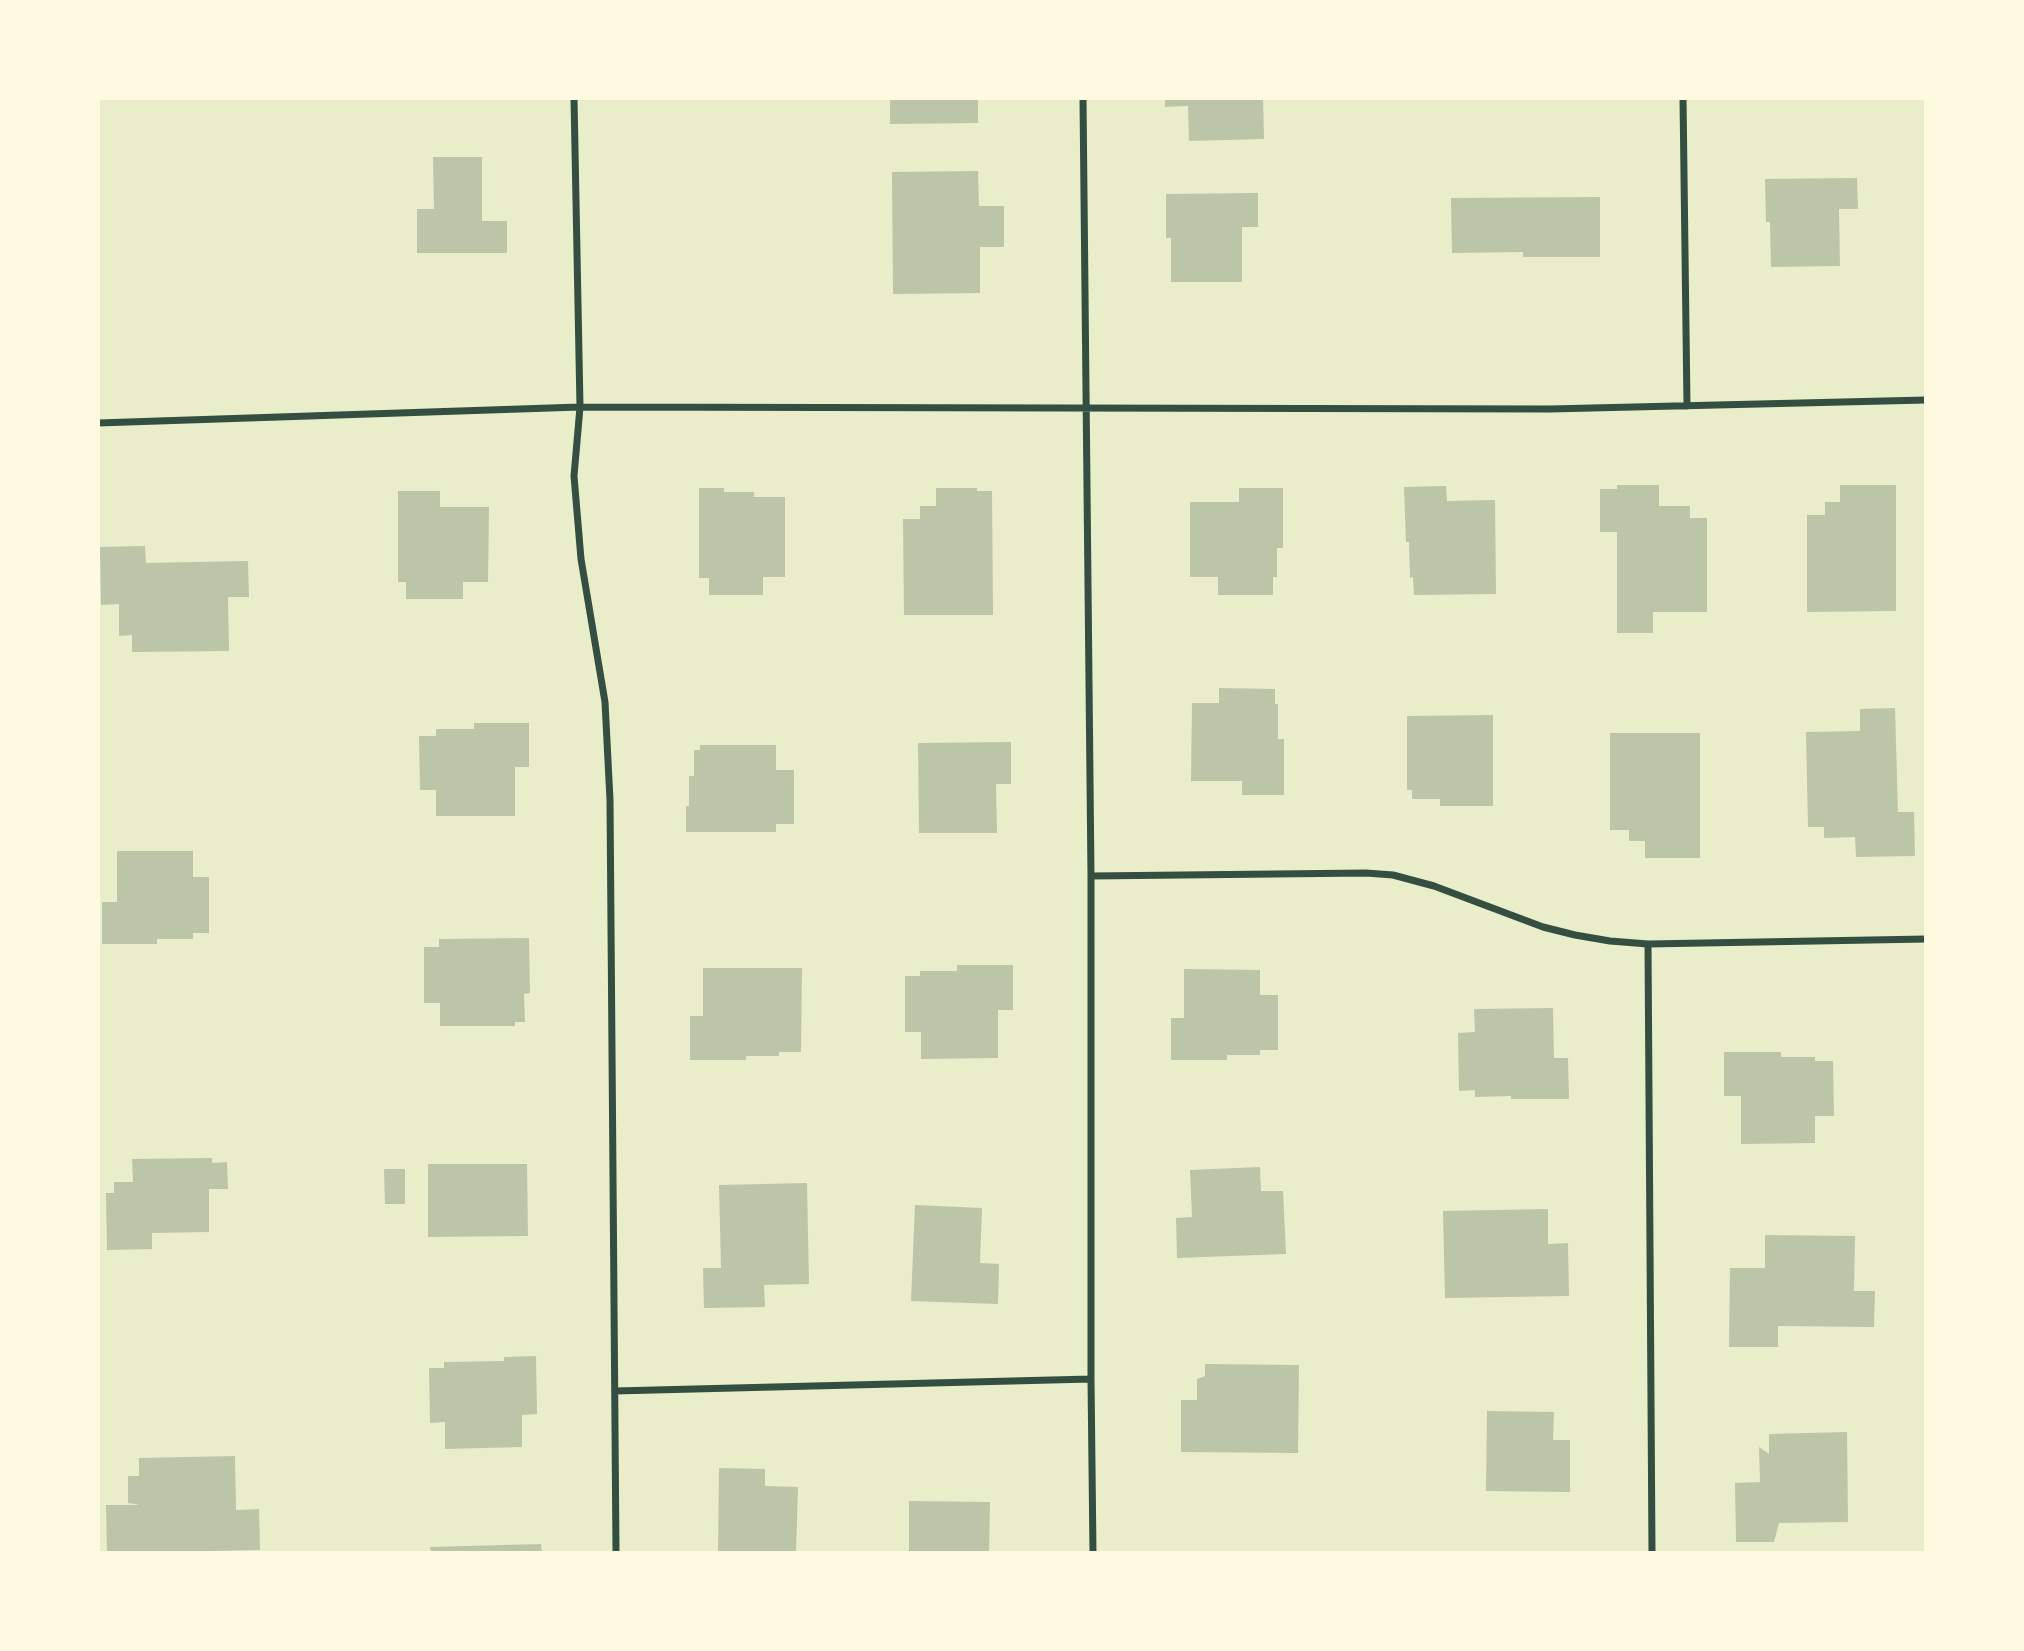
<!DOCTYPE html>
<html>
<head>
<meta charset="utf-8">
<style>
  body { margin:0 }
  #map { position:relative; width:2024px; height:1651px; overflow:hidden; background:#e9edc9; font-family:Overpass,sans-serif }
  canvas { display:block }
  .frame { position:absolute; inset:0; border:100px solid #fefae0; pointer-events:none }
</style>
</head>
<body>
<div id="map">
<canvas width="2024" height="1651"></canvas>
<div class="frame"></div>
</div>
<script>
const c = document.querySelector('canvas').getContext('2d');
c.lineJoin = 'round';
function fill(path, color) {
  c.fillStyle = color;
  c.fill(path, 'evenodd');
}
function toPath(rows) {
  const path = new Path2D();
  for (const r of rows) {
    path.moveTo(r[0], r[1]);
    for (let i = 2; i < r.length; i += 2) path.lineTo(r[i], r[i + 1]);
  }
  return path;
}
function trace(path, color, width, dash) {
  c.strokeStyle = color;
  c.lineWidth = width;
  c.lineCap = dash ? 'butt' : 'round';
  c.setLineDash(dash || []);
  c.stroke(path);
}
const building = toPath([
  [890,98,978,98,978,123,890,124],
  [1165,98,1263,98,1264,139,1189,141,1188,106,1165,107],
  [433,157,482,157,482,221,507,221,507,253,417,253,417,209,434,209],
  [978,171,979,206,1004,206,1004,247,980,247,980,293,893,294,892,172],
  [1857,178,1858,209,1839,209,1840,266,1771,267,1770,222,1766,222,1765,179],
  [1258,193,1258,227,1242,227,1242,282,1171,282,1171,238,1166,238,1166,194],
  [1600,197,1600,257,1523,257,1523,252,1452,253,1451,198],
  [1617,485,1659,485,1659,506,1690,506,1690,518,1707,518,1707,612,1653,612,1653,633,1617,633,1617,532,1600,532,1600,489,1617,489],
  [1840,485,1896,485,1896,611,1807,612,1807,515,1825,515,1825,502,1840,502],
  [1446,486,1447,501,1495,500,1496,594,1414,595,1413,577,1410,578,1409,542,1406,542,1404,487],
  [699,488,724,488,724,492,754,492,754,497,785,497,785,577,763,577,763,595,709,595,709,578,699,578],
  [936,488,977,488,977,491,992,491,993,615,904,615,903,519,920,519,920,506,936,506],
  [1239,488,1283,488,1283,548,1277,548,1277,577,1273,577,1273,595,1218,595,1218,577,1190,577,1190,502,1239,502],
  [398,491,440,491,440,507,489,507,488,582,463,582,463,599,406,599,406,582,398,582],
  [145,546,146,563,248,561,249,597,228,597,229,651,132,652,132,635,119,636,119,604,101,605,100,547],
  [1219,688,1275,689,1275,704,1278,704,1278,739,1284,739,1284,795,1242,795,1242,781,1191,781,1192,703,1219,703],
  [1895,708,1898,812,1914,812,1915,856,1856,857,1855,837,1824,838,1824,827,1808,827,1806,732,1860,731,1860,709],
  [1493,715,1493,806,1440,806,1440,799,1412,799,1412,790,1407,790,1407,716],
  [474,723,529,723,529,767,515,767,515,816,436,816,436,790,420,790,419,736,436,736,436,729,474,729],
  [1610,733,1700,733,1700,858,1645,858,1645,841,1629,841,1629,830,1610,830],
  [1011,742,1011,784,996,784,997,833,919,833,918,743],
  [700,745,776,745,776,770,794,770,794,824,776,824,776,832,686,832,686,806,689,806,689,776,694,776,694,750,700,750],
  [117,851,193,851,193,877,209,877,209,933,193,933,193,939,157,939,157,944,102,944,102,902,117,902],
  [529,938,530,993,524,994,525,1022,515,1022,515,1026,440,1026,440,1003,424,1003,424,947,439,947,439,939],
  [957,965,1013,965,1013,1010,998,1010,998,1058,921,1059,921,1032,905,1032,905,976,920,976,920,971,957,971],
  [703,968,802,968,801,1052,779,1052,779,1056,746,1056,746,1060,690,1060,690,1016,703,1016],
  [1184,969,1260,970,1260,995,1278,995,1278,1050,1260,1050,1260,1055,1227,1055,1227,1060,1171,1060,1171,1018,1184,1018],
  [1553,1008,1554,1058,1568,1058,1569,1099,1511,1099,1511,1096,1475,1097,1475,1090,1459,1091,1458,1033,1475,1032,1474,1009],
  [1724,1052,1781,1052,1781,1057,1815,1057,1815,1061,1833,1061,1834,1116,1815,1116,1815,1143,1741,1144,1741,1096,1724,1096],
  [212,1158,212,1163,227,1162,228,1189,209,1189,209,1232,152,1233,152,1249,107,1250,106,1193,114,1193,114,1182,133,1182,132,1159],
  [428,1164,527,1164,528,1236,428,1237],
  [1260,1167,1261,1191,1283,1191,1286,1254,1177,1258,1176,1218,1192,1217,1190,1170],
  [384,1169,405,1169,405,1204,385,1204],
  [807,1183,809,1284,764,1285,765,1307,704,1308,703,1268,721,1268,719,1185],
  [915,1205,982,1208,980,1263,999,1264,998,1304,911,1301],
  [1548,1209,1548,1244,1568,1243,1569,1296,1445,1298,1443,1211],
  [1765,1235,1855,1236,1854,1291,1875,1291,1874,1327,1778,1326,1778,1347,1729,1347,1730,1268,1765,1268],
  [536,1356,537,1414,522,1415,522,1447,445,1449,445,1422,430,1423,429,1368,444,1368,444,1362,504,1361,504,1357],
  [1205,1364,1299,1365,1298,1453,1181,1452,1181,1400,1197,1400,1197,1379,1205,1376],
  [1487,1411,1554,1412,1553,1440,1570,1440,1570,1492,1486,1491],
  [1847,1432,1848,1522,1779,1523,1774,1542,1736,1542,1735,1483,1760,1482,1759,1447,1769,1454,1769,1434],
  [235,1456,236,1510,259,1509,260,1550,107,1553,106,1505,140,1505,128,1503,128,1476,139,1476,139,1458],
  [719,1468,765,1469,765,1486,798,1487,796,1553,718,1553],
  [909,1501,990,1502,989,1553,909,1553],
  [541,1544,542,1553,431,1553,430,1547]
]);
const minor = toPath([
  [574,98,580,407,574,476,581,559,605,702,610,800,616,1553],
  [1083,98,1091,876,1091,1379,1093,1553],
  [1683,98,1687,406],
  [98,423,580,407,1550,409,1926,400],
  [1091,876,1366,873,1393,875,1434,886,1543,927,1575,935,1610,941,1648,944,1926,939],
  [1648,944,1652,1553],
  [615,1391,1091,1379]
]);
fill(building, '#bcc5a7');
trace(minor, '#344e41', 7);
</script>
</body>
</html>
